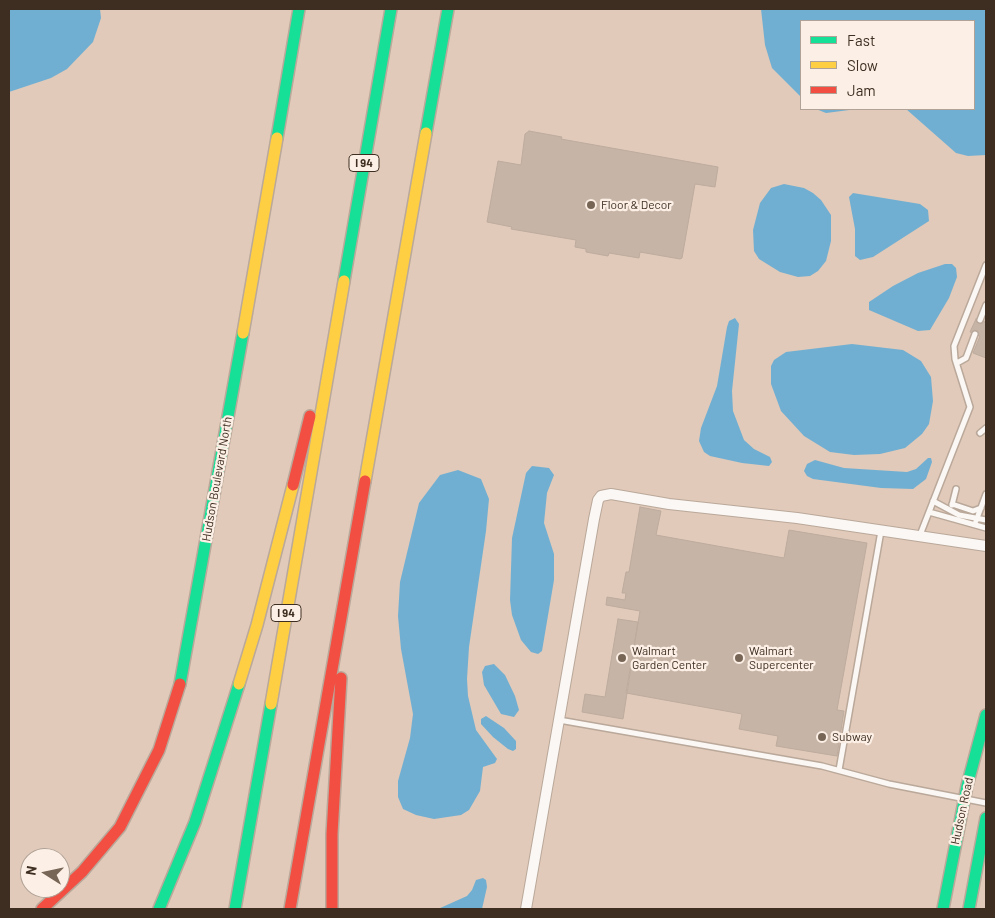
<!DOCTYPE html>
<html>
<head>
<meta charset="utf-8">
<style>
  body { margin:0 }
  #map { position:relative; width:995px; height:918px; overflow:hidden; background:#e1cab9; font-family:Barlow,sans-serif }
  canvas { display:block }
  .frame { position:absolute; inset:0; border:10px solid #3e2e21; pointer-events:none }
  .legend { position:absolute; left:800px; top:20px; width:175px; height:90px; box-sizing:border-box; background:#fcefe5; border:1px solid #b0a297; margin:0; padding:6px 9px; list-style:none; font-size:15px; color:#3e2e21 }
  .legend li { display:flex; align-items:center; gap:10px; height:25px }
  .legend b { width:25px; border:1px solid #b0a297 }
  .north { position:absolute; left:20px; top:848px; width:50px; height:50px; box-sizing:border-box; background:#fcefe5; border:1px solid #b0a297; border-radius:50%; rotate:280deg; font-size:14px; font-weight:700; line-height:20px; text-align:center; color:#3e2e21 }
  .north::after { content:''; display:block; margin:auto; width:18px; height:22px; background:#776556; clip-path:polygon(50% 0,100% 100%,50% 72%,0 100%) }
</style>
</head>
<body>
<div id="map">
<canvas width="995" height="918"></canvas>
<div class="frame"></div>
<ul class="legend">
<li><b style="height:6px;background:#16e098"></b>Fast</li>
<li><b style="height:6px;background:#ffcf43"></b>Slow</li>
<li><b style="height:6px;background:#f24e42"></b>Jam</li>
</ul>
<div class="north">N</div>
</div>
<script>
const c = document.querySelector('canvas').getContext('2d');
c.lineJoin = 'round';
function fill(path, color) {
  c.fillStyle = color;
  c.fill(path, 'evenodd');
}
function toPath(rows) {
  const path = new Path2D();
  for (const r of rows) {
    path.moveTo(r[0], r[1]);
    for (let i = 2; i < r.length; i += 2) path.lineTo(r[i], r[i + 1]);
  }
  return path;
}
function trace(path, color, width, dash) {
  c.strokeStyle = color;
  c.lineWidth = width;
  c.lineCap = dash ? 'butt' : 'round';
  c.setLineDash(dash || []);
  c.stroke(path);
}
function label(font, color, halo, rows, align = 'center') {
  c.font = font + ' Barlow,sans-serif';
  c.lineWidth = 4.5;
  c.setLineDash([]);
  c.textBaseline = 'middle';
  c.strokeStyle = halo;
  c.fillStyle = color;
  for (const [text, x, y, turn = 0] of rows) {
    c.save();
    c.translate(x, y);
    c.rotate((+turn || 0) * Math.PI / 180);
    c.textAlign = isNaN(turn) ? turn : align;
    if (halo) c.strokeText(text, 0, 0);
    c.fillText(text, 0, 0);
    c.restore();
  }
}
const water = toPath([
  [9,9,100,9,101,18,93,42,67,69,51,78,9,92],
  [761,9,986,9,986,155,968,156,956,153,906,109,974,109,974,21,801,21,801,97,772,68,765,45],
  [816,109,857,109,826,113],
  [784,184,804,188,813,193,821,200,831,215,831,241,826,261,818,271,810,276,798,277,780,272,759,259,754,251,753,230,760,203,771,188],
  [853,193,920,204,928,210,929,221,873,257,860,260,855,256,855,229,849,197],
  [945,264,952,264,956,268,957,277,949,298,930,330,918,331,869,310,869,302,893,286,918,273],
  [735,318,739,324,732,391,733,411,744,440,754,449,770,457,772,462,769,466,742,463,710,456,704,452,699,441,701,428,717,386,727,327,729,321],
  [852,344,903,350,921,361,931,377,933,401,929,424,922,434,905,448,880,454,854,455,830,452,804,436,781,411,771,384,771,366,774,360,786,352],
  [928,458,931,458,932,462,926,479,913,489,881,488,813,479,807,476,804,471,807,464,815,460,844,468,907,472,916,469],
  [532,466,549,468,554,475,547,493,544,523,554,554,554,580,542,651,538,654,531,652,521,640,512,615,510,600,512,538,526,473],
  [458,470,481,479,489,499,486,531,469,647,467,679,468,696,476,730,497,759,495,763,483,767,480,791,469,810,461,815,434,819,416,815,403,809,398,797,398,781,410,738,413,714,401,649,398,616,400,582,419,503,440,475],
  [494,664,505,675,515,696,519,710,514,717,501,714,484,685,482,672,485,666],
  [486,716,504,728,516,741,516,749,513,751,508,749,493,737,481,724,481,719],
  [483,878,486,880,487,887,482,909,438,909,467,896,472,890,476,880]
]);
const building = toPath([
  [529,131,562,137,561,139,718,167,715,187,695,184,682,258,680,259,640,252,639,258,609,253,608,256,586,252,586,249,575,247,576,240,511,229,512,227,487,222,498,161,521,165,525,134,529,131],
  [976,319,985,322,986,319,986,358,973,353,980,336,970,332,976,319],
  [640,507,661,511,656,535,784,558,789,530,867,543,837,710,844,711,837,756,776,746,778,736,739,729,742,714,626,693,640,611,606,605,607,597,625,600,626,593,622,593,626,572,629,572,640,507],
  [618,619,638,622,623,719,582,712,585,694,605,697,618,619]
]);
const lane = toPath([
  [980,320,986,305],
  [957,363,966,358,975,334],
  [980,433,986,428],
  [933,501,959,515,986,520],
  [952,504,973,511,981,508],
  [952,505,956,489],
  [929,512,986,528],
  [976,521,986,494],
  [920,535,970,407,955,359,954,346,986,265],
  [559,720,822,766,889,784,986,803],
  [839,770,881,531]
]);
const street = toPath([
  [526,909,594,519,598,500,601,496,611,494,669,504,797,518,986,546]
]);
const fast = toPath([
  [426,133,448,9],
  [277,138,299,9],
  [344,281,391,9],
  [180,684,243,333],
  [159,909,195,822,239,684],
  [235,909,271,704],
  [943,909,967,786,986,715],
  [969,909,986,818]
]);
const slow = toPath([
  [243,333,277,138],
  [365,481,426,133],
  [239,684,257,625,293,485],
  [271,704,344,281]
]);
const jam = toPath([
  [293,485,310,416],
  [42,909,82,872,120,827,159,750,180,684],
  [290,909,365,481],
  [332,909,332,834,341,678]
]);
const markers = [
  [591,205,5,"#776556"],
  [622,658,5,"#776556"],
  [739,658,5,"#776556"],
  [822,737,5,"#776556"]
];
const shields = [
  [364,163,30],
  [286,613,30]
];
const shieldNames = [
  ["I 94",364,163],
  ["I 94",286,613]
];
const poiNames = [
  ["Floor & Decor",601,205],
  ["Walmart",632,651],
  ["Garden Center",632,665],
  ["Walmart",749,651],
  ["Supercenter",749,665],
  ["Subway",832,737]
];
const streetNames = [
  ["Hudson Boulevard North",217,479,-80],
  ["Hudson Road",962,811,-78]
];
fill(water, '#71afd2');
fill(building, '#c6b4a6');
trace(building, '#bdab9e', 1);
trace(lane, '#baa89a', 8);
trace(street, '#baa89a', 12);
trace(fast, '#baa89a', 14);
trace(slow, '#baa89a', 14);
trace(jam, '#baa89a', 14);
trace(lane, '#faf7f4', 5);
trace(street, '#faf7f4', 10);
trace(fast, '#16e098', 11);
trace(slow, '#ffcf43', 11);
trace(jam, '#f24e42', 11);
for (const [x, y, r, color] of markers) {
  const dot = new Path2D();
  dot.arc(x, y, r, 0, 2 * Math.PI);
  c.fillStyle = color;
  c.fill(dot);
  trace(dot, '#fcefe5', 2);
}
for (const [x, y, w] of shields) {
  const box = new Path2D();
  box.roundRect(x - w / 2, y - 8.5, w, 17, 4);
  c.fillStyle = '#fcefe5';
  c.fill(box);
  trace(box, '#3e2e21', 1);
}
label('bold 11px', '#3e2e21', null, shieldNames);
label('12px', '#3e2e21', '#fcefe5', poiNames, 'left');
label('12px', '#3e2e21', '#fcefe5', streetNames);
</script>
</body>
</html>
